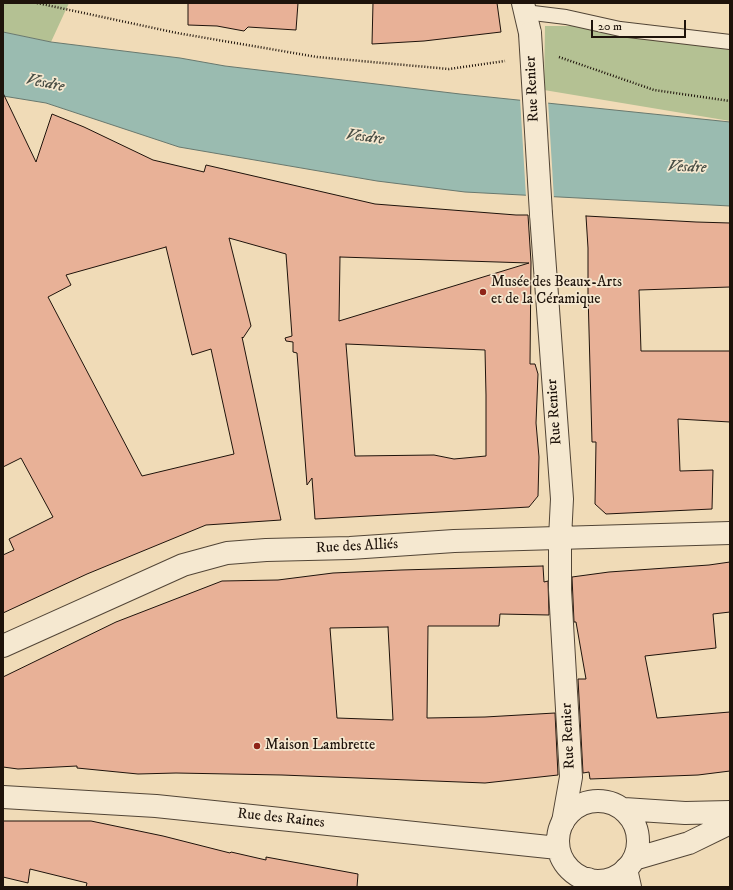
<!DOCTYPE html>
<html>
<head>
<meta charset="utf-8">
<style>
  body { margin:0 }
  #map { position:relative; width:733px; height:890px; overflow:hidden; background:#f0dbb7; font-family:"IM FELL DW Pica",serif }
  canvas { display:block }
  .frame { position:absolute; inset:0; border:4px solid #1e130b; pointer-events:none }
  .scale { position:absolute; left:591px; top:20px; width:95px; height:18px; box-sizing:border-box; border:2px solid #1e130b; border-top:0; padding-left:5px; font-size:12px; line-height:14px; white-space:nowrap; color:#1e130b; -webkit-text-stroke:3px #f5e8d0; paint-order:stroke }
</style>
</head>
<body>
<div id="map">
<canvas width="733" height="890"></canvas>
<div class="frame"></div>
<div class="scale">20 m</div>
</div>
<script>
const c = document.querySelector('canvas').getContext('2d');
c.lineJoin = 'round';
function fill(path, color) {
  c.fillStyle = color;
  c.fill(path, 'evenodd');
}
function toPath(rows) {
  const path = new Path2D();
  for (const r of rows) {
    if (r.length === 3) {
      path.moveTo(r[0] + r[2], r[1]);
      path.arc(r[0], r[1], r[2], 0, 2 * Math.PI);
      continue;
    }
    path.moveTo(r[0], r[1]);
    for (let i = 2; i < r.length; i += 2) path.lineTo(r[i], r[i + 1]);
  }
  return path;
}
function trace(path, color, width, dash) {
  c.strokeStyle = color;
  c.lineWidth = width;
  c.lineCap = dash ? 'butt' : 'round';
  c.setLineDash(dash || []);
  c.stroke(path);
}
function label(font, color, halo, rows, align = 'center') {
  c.font = font + ' "IM FELL DW Pica",serif';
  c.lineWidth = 3.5;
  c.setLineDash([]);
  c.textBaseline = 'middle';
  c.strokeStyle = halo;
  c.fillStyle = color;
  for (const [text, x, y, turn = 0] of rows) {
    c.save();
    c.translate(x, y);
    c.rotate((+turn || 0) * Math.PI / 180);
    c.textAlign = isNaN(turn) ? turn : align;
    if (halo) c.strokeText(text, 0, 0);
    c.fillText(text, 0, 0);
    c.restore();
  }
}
const green = toPath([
  [3,3,69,3,51,42,3,32],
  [545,26,573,26,730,50,730,121,544,90]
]);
const water = toPath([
  [3,32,51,42,180,58,225,66,460,94,730,122,730,206,465,192,377,181,179,147,46,103,3,96,3,32]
]);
const pier = toPath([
  [520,98,548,101,554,199,526,197]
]);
const building = toPath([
  [188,3,298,3,296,30,248,27,244,31,217,26,188,25,188,3],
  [373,3,497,3,501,32,424,41,372,44,373,3],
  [3,93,36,162,52,114,84,127,153,160,204,172,206,165,375,204,516,215,528,215,531,262,530,364,535,364,538,374,536,423,539,457,538,496,529,507,315,519,312,478,307,485,297,353,293,352,293,342,286,341,285,338,292,336,286,254,229,238,251,326,243,338,242,337,281,520,206,525,87,574,3,613,3,555,14,550,9,539,53,517,21,458,3,467,3,93],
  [166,247,192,355,211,349,234,454,142,476,48,297,71,285,66,275,166,247],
  [340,257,529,263,339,321,340,257],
  [346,344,485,350,486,395,486,456,454,459,434,455,355,456,346,344],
  [586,216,696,222,730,223,730,287,639,290,641,351,730,351,730,422,678,419,680,471,713,470,712,509,606,514,595,504,596,442,592,442,588,293,588,248,586,216],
  [730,562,730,612,713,614,716,648,645,656,657,718,730,712,730,771,698,775,590,779,589,772,583,773,578,679,586,679,576,622,574,622,572,577,609,572,709,565,730,562],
  [543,566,544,582,548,581,549,615,500,614,499,626,428,626,427,718,485,717,555,713,558,775,485,783,282,775,176,773,138,774,77,768,77,766,18,769,3,767,3,677,116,622,222,581,278,580,333,573,401,570,543,566],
  [388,627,393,720,337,718,330,628,388,627],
  [3,821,91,821,163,836,230,853,231,852,266,860,266,857,358,874,357,887,86,887,87,883,30,869,28,883,3,877,3,821]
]);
const path = toPath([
  [37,3,177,33,317,57,449,69,505,61],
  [559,57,654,90,730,101]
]);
const service = toPath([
  [525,12,566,17,620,29,730,42]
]);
const minor = toPath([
  [560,538,560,590,571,777,563,822],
  [626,869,630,887],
  [588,879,589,887]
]);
const tertiary = toPath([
  [523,3,530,33],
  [541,214,562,499,560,538],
  [3,646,183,565,227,553,266,550,350,548,454,541,730,533],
  [3,797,156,806,558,848],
  [598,841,40],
  [624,809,685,813,730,812],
  [634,859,689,843,730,823]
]);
const tertiaryBridge = toPath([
  [530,33,541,214]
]);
const markers = [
  [483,292,4,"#8f2418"],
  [257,746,4,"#8f2418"]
];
const streetNames = [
  ["Rue Renier",533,89,-93],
  ["Rue Renier",555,412,-94],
  ["Rue des Alliés",357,547,-3],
  ["Rue Renier",569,736,-93],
  ["Rue des Raines",281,819,6]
];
const poiNames = [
  ["Musée des Beaux-Arts",491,283],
  ["et de la Céramique",491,300],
  ["Maison Lambrette",265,746]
];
const waterNames = [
  ["Vesdre",45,84,11],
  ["Vesdre",365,138,7],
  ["Vesdre",687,168,2]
];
fill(green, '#b4c193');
fill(water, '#9abbb0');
trace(water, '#68786e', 1);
fill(pier, '#f0dbb7');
fill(building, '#e8b197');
trace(building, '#1e130b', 1);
trace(service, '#524536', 16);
trace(minor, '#524536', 24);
trace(tertiary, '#524536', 24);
trace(path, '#1e130b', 2.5, [1, 2]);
trace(service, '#f5e8d0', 14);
trace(minor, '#f5e8d0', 22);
trace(tertiary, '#f5e8d0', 22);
trace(tertiaryBridge, '#524536', 24, []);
trace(tertiaryBridge, '#f5e8d0', 22);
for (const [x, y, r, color] of markers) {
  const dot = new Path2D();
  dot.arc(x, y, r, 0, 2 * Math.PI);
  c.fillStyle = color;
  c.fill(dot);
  trace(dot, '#f5e8d0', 1.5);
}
label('15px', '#1e130b', '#f5e8d0', streetNames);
label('15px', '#1e130b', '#f5e8d0', poiNames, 'left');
label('italic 16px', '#494e45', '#f5e8d0', waterNames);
</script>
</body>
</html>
